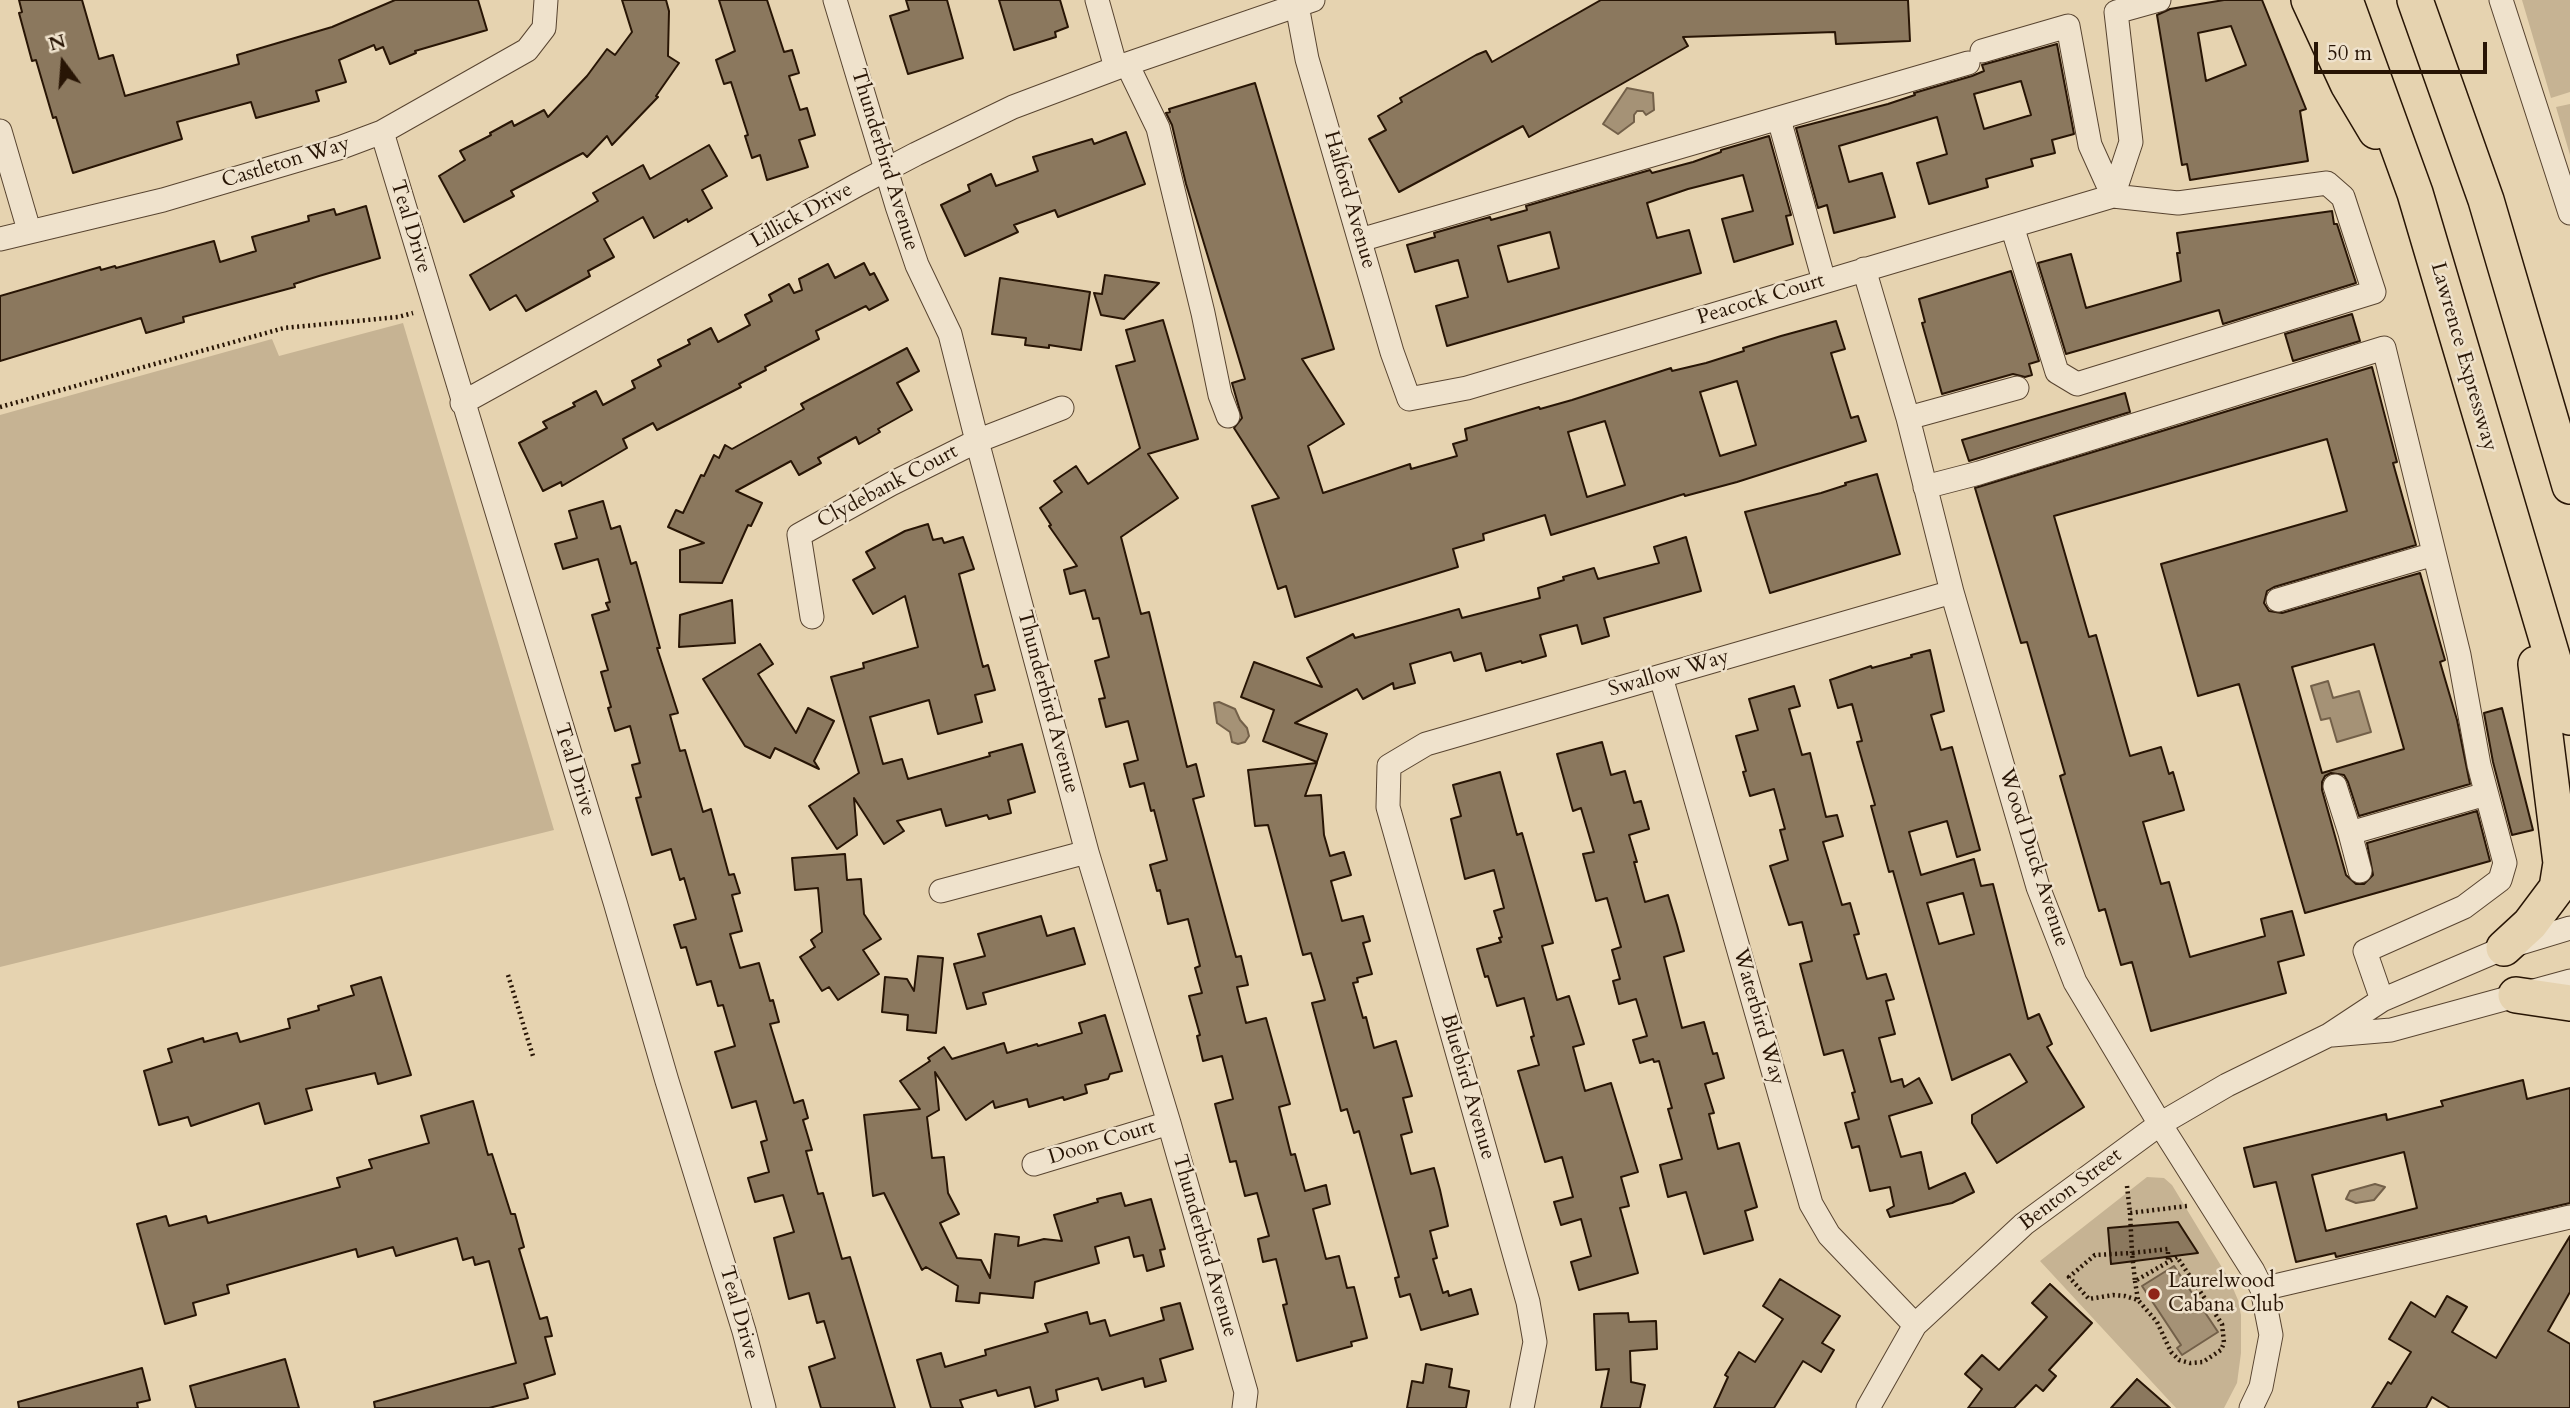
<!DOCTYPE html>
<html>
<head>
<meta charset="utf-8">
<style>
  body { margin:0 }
  #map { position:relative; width:2570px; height:1408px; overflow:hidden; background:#e6d3b0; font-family:Cardo,serif }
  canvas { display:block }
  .north { position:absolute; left:28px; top:28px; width:70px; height:70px; -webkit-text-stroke:5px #efe2cc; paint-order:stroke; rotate:344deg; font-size:19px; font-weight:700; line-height:28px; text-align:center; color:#281505 }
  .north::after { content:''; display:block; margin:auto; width:24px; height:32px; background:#281505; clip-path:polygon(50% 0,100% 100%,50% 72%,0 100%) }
  .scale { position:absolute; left:2314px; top:42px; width:173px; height:32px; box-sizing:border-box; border:4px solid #281505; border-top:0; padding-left:9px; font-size:21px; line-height:24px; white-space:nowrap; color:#281505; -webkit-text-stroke:5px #efe2cc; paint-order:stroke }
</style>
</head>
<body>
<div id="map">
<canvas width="2570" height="1408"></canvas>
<div class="north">N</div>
<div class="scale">50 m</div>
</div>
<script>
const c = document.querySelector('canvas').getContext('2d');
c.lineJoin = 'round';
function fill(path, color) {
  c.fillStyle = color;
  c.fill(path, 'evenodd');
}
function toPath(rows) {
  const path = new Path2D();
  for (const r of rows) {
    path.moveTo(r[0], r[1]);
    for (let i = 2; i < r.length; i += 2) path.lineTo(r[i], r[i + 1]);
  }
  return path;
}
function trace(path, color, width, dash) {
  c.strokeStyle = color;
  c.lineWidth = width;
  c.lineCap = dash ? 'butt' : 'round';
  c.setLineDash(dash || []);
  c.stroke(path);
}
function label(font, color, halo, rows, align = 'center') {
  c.font = font + ' Cardo,serif';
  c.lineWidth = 5;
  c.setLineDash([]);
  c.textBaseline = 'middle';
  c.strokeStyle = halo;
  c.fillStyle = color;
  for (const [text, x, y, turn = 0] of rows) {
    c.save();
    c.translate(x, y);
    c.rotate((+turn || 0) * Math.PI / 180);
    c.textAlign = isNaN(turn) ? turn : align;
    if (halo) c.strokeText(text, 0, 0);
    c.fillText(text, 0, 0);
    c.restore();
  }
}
const green = toPath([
  [2522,0,2570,0,2570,92,2551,98],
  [2570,104,2570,155,2556,107],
  [403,323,554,830,0,967,0,415,272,339,279,356],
  [2147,1177,2164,1178,2172,1185,2229,1279,2238,1300,2241,1315,2241,1353,2237,1383,2224,1408,2176,1408,2040,1261]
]);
const water = toPath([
  [1627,88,1653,93,1654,110,1646,115,1643,111,1637,111,1634,115,1634,122,1618,134,1603,124,1627,88],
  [2328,681,2333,698,2359,691,2371,732,2337,742,2330,718,2321,720,2311,686,2328,681],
  [1219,702,1235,709,1240,720,1247,728,1249,736,1245,742,1238,744,1232,742,1230,732,1217,723,1214,703,1219,702],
  [2375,1184,2385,1187,2374,1200,2356,1203,2346,1199,2350,1191,2375,1184],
  [2174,1266,2218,1332,2182,1355,2177,1348,2181,1345,2142,1286,2174,1266]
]);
const building = toPath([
  [19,0,82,0,99,59,113,55,125,96,239,64,237,55,332,27,395,0,478,0,487,30,415,51,416,53,390,64,383,47,376,50,374,45,339,60,346,82,316,91,319,101,256,118,251,102,177,122,182,139,73,173,56,117,53,118,36,60,32,61,19,13,22,12,19,0],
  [622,0,666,0,669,11,668,56,679,63,656,96,658,97,612,145,607,136,587,157,583,153,511,191,514,196,464,222,439,176,465,160,460,151,491,135,490,133,512,121,514,126,544,110,548,117,587,76,607,49,615,55,632,32,622,0],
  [719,0,767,0,784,52,792,50,799,73,789,76,800,110,807,108,815,135,799,140,808,167,767,180,760,155,752,158,745,136,748,135,731,82,724,84,716,60,735,51,719,0],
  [906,0,947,0,963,58,908,74,890,16,909,10,906,0],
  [999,0,1060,0,1068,27,1055,32,1056,37,1014,50,999,0],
  [1601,0,1908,0,1910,41,1836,44,1835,32,1683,37,1688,46,1529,137,1523,126,1399,192,1369,139,1386,130,1378,116,1402,102,1400,98,1476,55,1486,51,1492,62,1601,0],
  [2224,0,2262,0,2306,109,2300,111,2308,161,2190,180,2187,164,2182,165,2157,15,2170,9,2224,0],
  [2231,26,2246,65,2206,81,2198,33,2231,26],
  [2057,44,2074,134,2052,140,2055,153,2031,159,2033,166,1986,179,1988,187,1929,204,1917,163,1947,154,1937,117,1839,146,1849,182,1882,173,1895,217,1834,233,1827,205,1818,208,1796,128,1888,104,1915,95,1914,93,1972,76,1984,71,1982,65,2057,44],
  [2021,81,2031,115,1984,129,1974,94,2021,81],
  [1255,83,1334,349,1302,359,1344,424,1308,446,1323,493,1410,464,1411,469,1457,456,1453,444,1467,440,1465,429,1539,407,1540,409,1572,400,1671,368,1672,371,1706,363,1744,351,1743,348,1781,336,1836,321,1845,349,1831,353,1851,418,1858,416,1866,441,1737,482,1685,496,1684,494,1551,535,1545,515,1483,534,1484,540,1453,549,1458,567,1295,617,1286,586,1278,589,1252,506,1279,498,1234,428,1242,418,1232,383,1245,379,1186,184,1172,125,1166,113,1170,112,1169,109,1255,83],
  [1737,381,1756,445,1720,456,1700,392,1737,381],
  [1605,421,1625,485,1587,497,1568,432,1605,421],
  [1126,132,1145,184,1058,217,1055,210,1014,225,1018,232,965,256,941,205,970,191,968,185,991,174,996,186,1038,171,1033,157,1092,139,1094,144,1126,132],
  [1769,136,1791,215,1786,216,1793,244,1734,262,1722,219,1753,211,1743,175,1688,189,1647,203,1657,238,1689,230,1701,273,1447,346,1436,306,1468,297,1458,260,1415,272,1407,245,1435,237,1434,233,1490,217,1491,220,1527,210,1526,206,1650,170,1652,173,1693,162,1721,152,1721,150,1769,136],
  [1550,232,1559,268,1508,282,1498,246,1550,232],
  [709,145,727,176,702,190,712,208,688,222,687,219,654,238,643,217,604,239,614,257,588,271,590,276,526,311,516,295,490,310,470,275,598,201,593,193,643,165,650,179,709,145],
  [366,206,380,258,319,276,294,284,295,287,183,317,184,322,146,333,141,318,0,361,0,296,100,267,101,270,115,266,116,268,214,241,220,262,256,251,252,237,309,221,308,216,334,209,336,215,366,206],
  [2332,211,2334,224,2337,224,2356,283,2223,324,2219,310,2066,354,2038,263,2071,254,2086,308,2181,281,2177,253,2180,253,2177,233,2332,211],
  [864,263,870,275,874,273,888,300,869,310,866,306,816,331,819,339,765,367,766,370,739,384,741,387,657,430,653,423,623,439,627,448,562,486,561,482,543,491,519,443,547,428,543,422,575,406,573,403,596,391,603,405,635,388,632,381,661,366,658,360,690,344,688,340,711,328,718,342,750,325,745,315,772,301,769,295,789,284,794,293,802,290,799,279,828,264,835,278,864,263],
  [2011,271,2039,361,2029,364,2032,375,2025,377,2013,374,1942,394,1922,323,1925,322,1919,299,2011,271],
  [1105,275,1159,283,1124,319,1101,315,1094,293,1102,294,1105,275],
  [1000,278,1090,292,1081,350,1049,345,1049,348,1025,345,1026,338,992,334,1000,278],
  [2352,314,2360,341,2293,361,2285,334,2352,314],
  [1163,320,1198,439,1148,454,1178,498,1121,537,1141,614,1149,612,1187,767,1196,764,1204,796,1193,799,1236,957,1241,956,1248,985,1237,987,1246,1023,1266,1018,1290,1104,1279,1107,1291,1155,1295,1154,1305,1191,1326,1185,1330,1204,1313,1209,1326,1259,1339,1256,1347,1288,1354,1287,1367,1338,1351,1342,1352,1346,1297,1361,1283,1305,1287,1304,1276,1259,1263,1262,1258,1239,1269,1236,1257,1193,1245,1196,1236,1161,1230,1162,1215,1104,1233,1099,1222,1056,1203,1061,1197,1036,1200,1035,1189,996,1202,993,1195,968,1200,966,1188,919,1168,924,1160,890,1157,891,1150,865,1167,860,1154,810,1151,811,1144,783,1130,787,1124,764,1138,760,1128,721,1106,727,1099,699,1105,698,1095,661,1109,657,1099,618,1093,619,1085,590,1070,594,1064,570,1077,566,1049,526,1051,525,1040,508,1062,492,1054,481,1076,466,1088,484,1140,448,1116,366,1135,361,1126,330,1163,320],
  [907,348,919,371,897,383,912,410,878,429,880,432,859,444,856,437,818,458,821,463,799,475,791,461,736,491,762,503,751,526,748,525,722,583,680,582,680,550,704,543,668,527,676,510,683,513,701,475,704,476,714,455,719,458,725,445,732,449,804,409,801,404,907,348],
  [2372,367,2397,462,2393,463,2416,545,2274,587,2267,591,2264,603,2269,611,2282,613,2420,573,2445,660,2440,662,2457,720,2470,784,2359,816,2348,782,2344,775,2331,773,2325,776,2322,782,2322,790,2346,875,2356,884,2364,884,2373,875,2367,843,2477,811,2490,861,2305,913,2239,684,2198,696,2161,564,2347,511,2327,439,2054,516,2089,637,2096,635,2130,756,2161,747,2169,774,2173,772,2184,810,2143,822,2161,884,2169,882,2190,957,2265,936,2261,919,2292,911,2304,955,2278,962,2286,993,2151,1031,2132,962,2121,965,2105,909,2099,911,2060,776,2065,774,2027,642,2021,643,1975,488,2372,367],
  [2374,644,2404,749,2322,773,2292,667,2374,644],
  [2125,393,2130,412,1969,461,1962,440,2125,393],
  [1877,474,1900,554,1770,593,1745,512,1821,493,1846,485,1845,483,1877,474],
  [603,501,611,529,620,526,631,564,636,562,660,648,657,648,678,713,670,715,680,751,685,750,703,812,711,809,729,875,734,874,740,893,732,895,742,931,730,934,740,968,759,963,770,1001,773,1000,779,1022,770,1024,794,1103,803,1100,808,1118,803,1120,812,1150,806,1151,818,1194,823,1193,842,1259,850,1257,895,1408,821,1408,809,1367,835,1358,824,1321,817,1323,809,1293,789,1299,774,1238,794,1232,783,1195,755,1202,748,1178,769,1172,761,1142,767,1140,756,1101,732,1108,715,1052,735,1046,723,1005,718,1006,711,981,697,985,686,947,681,948,674,925,696,919,684,878,680,880,671,849,652,855,636,798,641,797,632,765,640,763,630,726,615,731,608,708,611,707,601,672,608,670,592,615,609,610,606,603,610,602,598,559,563,569,555,544,577,538,569,511,603,501],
  [928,524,933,540,942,538,944,543,963,537,974,569,959,574,983,667,988,665,995,690,975,695,982,722,938,734,929,700,870,717,883,764,902,759,908,779,990,756,989,753,1022,744,1035,792,1008,800,1011,813,989,819,987,815,946,826,941,809,897,821,904,831,884,844,854,798,857,835,837,849,809,806,859,773,831,677,864,668,863,663,918,647,905,596,873,614,853,580,875,568,866,552,905,531,928,524],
  [1686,537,1701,591,1604,618,1609,636,1582,644,1577,625,1540,635,1546,656,1522,663,1521,661,1486,671,1481,653,1454,661,1451,652,1410,664,1415,683,1394,689,1393,683,1363,699,1357,689,1295,723,1327,734,1317,762,1263,741,1274,710,1241,697,1254,662,1322,687,1307,658,1353,634,1355,638,1459,609,1462,618,1540,598,1538,588,1564,580,1563,577,1594,568,1598,579,1659,563,1654,547,1686,537],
  [732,600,735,643,679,647,680,615,732,600],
  [760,644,773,664,758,674,796,733,808,708,834,721,814,761,819,769,775,748,770,758,745,746,703,679,760,644],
  [1930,650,1944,711,1931,715,1941,750,1952,747,1980,850,1957,857,1947,821,1909,832,1921,875,1974,859,1981,886,1993,884,2028,1019,2039,1014,2052,1044,2047,1047,2084,1107,1997,1163,1972,1123,1972,1115,2027,1082,2010,1054,1952,1080,1893,871,1889,872,1871,806,1875,805,1857,742,1862,741,1852,704,1838,708,1830,680,1871,666,1872,668,1912,657,1911,655,1930,650],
  [1963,893,1974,934,1939,944,1927,903,1963,893],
  [1794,686,1800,706,1789,709,1802,755,1810,753,1826,817,1837,815,1843,836,1823,842,1842,905,1850,903,1859,934,1854,935,1867,979,1886,974,1894,999,1886,1001,1895,1034,1879,1038,1891,1082,1902,1079,1904,1087,1919,1078,1932,1103,1889,1116,1901,1157,1921,1152,1929,1189,1965,1173,1974,1192,1952,1203,1890,1217,1887,1210,1894,1206,1890,1187,1870,1191,1859,1146,1852,1148,1845,1123,1859,1119,1852,1093,1855,1092,1843,1050,1824,1055,1800,964,1812,961,1802,922,1789,925,1770,866,1788,860,1780,830,1785,829,1774,789,1750,796,1743,772,1746,771,1736,736,1758,730,1749,699,1794,686],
  [2502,708,2533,830,2512,835,2493,762,2484,713,2502,708],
  [1602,742,1611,775,1625,771,1634,803,1641,801,1649,829,1629,835,1637,862,1634,862,1645,902,1668,895,1677,925,1684,951,1664,957,1682,1028,1704,1022,1713,1054,1717,1053,1724,1078,1705,1084,1714,1113,1709,1114,1718,1149,1739,1143,1757,1207,1745,1211,1753,1240,1704,1254,1686,1192,1668,1197,1660,1165,1682,1159,1668,1109,1672,1108,1659,1061,1654,1062,1653,1059,1640,1063,1633,1040,1647,1036,1636,999,1619,1004,1613,981,1620,979,1612,950,1621,947,1607,898,1596,901,1583,854,1594,852,1581,808,1573,811,1557,754,1602,742],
  [1317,763,1305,796,1321,795,1324,835,1330,856,1344,852,1351,875,1331,881,1342,921,1363,916,1370,941,1363,943,1372,974,1357,978,1358,982,1353,983,1363,1018,1366,1017,1374,1048,1396,1041,1412,1096,1403,1098,1412,1132,1401,1135,1411,1174,1434,1168,1440,1190,1448,1226,1430,1231,1437,1258,1433,1259,1443,1293,1448,1291,1449,1296,1471,1289,1478,1314,1421,1330,1410,1294,1400,1297,1395,1278,1399,1277,1359,1131,1354,1133,1347,1109,1341,1111,1339,1103,1312,1003,1325,1000,1311,953,1303,955,1268,825,1255,826,1248,770,1317,763],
  [1500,772,1517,835,1522,833,1553,943,1542,946,1557,1000,1569,996,1584,1044,1573,1047,1585,1091,1611,1083,1638,1172,1621,1177,1629,1206,1620,1208,1638,1273,1579,1290,1571,1262,1591,1256,1581,1219,1561,1225,1554,1202,1573,1197,1562,1157,1545,1162,1518,1071,1539,1065,1531,1037,1534,1036,1524,998,1497,1006,1488,976,1485,977,1477,949,1501,942,1499,938,1502,937,1494,911,1504,908,1494,870,1465,879,1451,819,1461,816,1453,785,1500,772],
  [845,854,847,880,861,879,864,914,881,939,863,950,879,974,838,1000,829,987,822,991,800,957,815,947,811,940,822,932,818,888,795,890,792,858,845,854],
  [1041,916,1047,936,1074,928,1085,964,983,993,986,1004,967,1009,954,964,985,956,978,934,1041,916],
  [918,956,943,958,936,1033,907,1030,908,1015,882,1012,885,977,907,979,914,991,918,956],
  [381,977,411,1075,378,1084,375,1073,306,1089,312,1110,265,1124,259,1103,191,1126,188,1117,159,1125,144,1071,172,1062,168,1049,203,1038,204,1042,237,1033,240,1042,290,1028,288,1019,319,1010,318,1006,354,995,351,986,381,977],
  [1105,1015,1122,1071,1110,1074,1108,1079,1085,1085,1087,1093,1064,1100,1063,1097,1029,1107,1027,1099,995,1108,993,1101,966,1120,935,1072,939,1110,927,1117,932,1158,944,1157,948,1193,959,1214,940,1223,957,1258,981,1260,990,1278,995,1234,1019,1237,1018,1246,1044,1239,1062,1241,1054,1215,1098,1202,1097,1199,1121,1193,1125,1206,1151,1199,1165,1249,1160,1250,1164,1266,1147,1271,1143,1255,1134,1257,1129,1237,1095,1247,1099,1263,1035,1282,1033,1298,980,1293,979,1303,956,1301,958,1286,926,1267,922,1270,884,1193,873,1196,864,1115,920,1109,900,1081,930,1061,928,1058,944,1047,952,1059,1004,1043,1007,1053,1037,1044,1038,1046,1082,1033,1079,1023,1105,1015],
  [2523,1080,2527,1099,2570,1088,2570,1203,2336,1257,2335,1253,2296,1262,2276,1182,2254,1187,2244,1148,2386,1114,2387,1120,2443,1106,2441,1101,2523,1080],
  [2404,1152,2417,1208,2326,1231,2312,1175,2404,1152],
  [473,1101,488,1155,492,1154,511,1214,515,1214,524,1247,519,1249,540,1319,547,1317,552,1336,545,1337,555,1374,524,1384,528,1398,489,1408,375,1408,374,1402,516,1363,489,1261,475,1265,473,1257,463,1260,457,1238,396,1256,393,1247,358,1257,356,1249,227,1285,229,1293,193,1303,196,1315,165,1324,137,1224,166,1216,169,1226,206,1216,208,1223,340,1187,337,1178,372,1168,369,1160,429,1143,421,1116,473,1101],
  [2178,1222,2198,1253,2111,1264,2108,1228,2178,1222],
  [2570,1236,2570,1292,2548,1331,2570,1344,2570,1408,2450,1408,2432,1397,2426,1408,2372,1408,2388,1382,2391,1384,2411,1352,2389,1339,2411,1302,2435,1317,2447,1296,2467,1307,2452,1332,2496,1358,2570,1236],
  [1780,1279,1840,1316,1822,1343,1834,1350,1821,1372,1803,1361,1774,1408,1714,1408,1728,1377,1725,1375,1739,1352,1755,1362,1783,1319,1763,1306,1780,1279],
  [2050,1284,2092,1323,2049,1370,2056,1376,2043,1391,2036,1385,2014,1408,1968,1408,1982,1389,1965,1374,1982,1355,1999,1370,2047,1317,2032,1303,2050,1284],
  [1180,1303,1193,1349,1160,1359,1166,1381,1145,1387,1143,1378,1102,1390,1098,1378,1056,1390,1058,1400,1035,1407,1030,1387,998,1396,996,1390,960,1400,963,1408,931,1408,917,1360,941,1353,945,1367,986,1355,985,1350,1048,1332,1045,1324,1087,1312,1090,1324,1105,1320,1110,1336,1164,1320,1161,1308,1180,1303],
  [1628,1313,1629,1322,1656,1321,1657,1349,1630,1351,1631,1382,1645,1385,1640,1408,1601,1408,1609,1369,1596,1370,1594,1314,1628,1313],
  [285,1359,299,1408,196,1408,190,1386,285,1359],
  [1426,1364,1452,1369,1449,1387,1469,1391,1466,1408,1407,1408,1412,1381,1423,1383,1426,1364],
  [142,1368,150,1400,137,1403,138,1408,19,1408,18,1402,142,1368],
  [2137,1379,2170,1408,2111,1408,2137,1379]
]);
const path = toPath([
  [0,407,284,328,398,317,413,313],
  [508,975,533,1056],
  [2127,1186,2130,1213,2187,1206],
  [2130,1213,2132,1253,2095,1255,2069,1277,2089,1299,2113,1295,2125,1296,2138,1300,2157,1322,2171,1352,2179,1360,2190,1363,2203,1362,2221,1350,2224,1343,2222,1324,2177,1257,2135,1281,2132,1253,2168,1249,2168,1262],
  [2135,1281,2138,1300]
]);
const minor = toPath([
  [835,0,897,206,917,265,950,334,977,441,1087,852,1169,1123,1246,1392,1244,1408],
  [1097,0,1116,68],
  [1296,0,1307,59,1392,352,1409,399,1467,388,2113,196,2178,203,2327,183,2343,197,2374,292,2077,384,2057,372,2012,226],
  [2501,0,2570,213],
  [1982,51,2068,26,2090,145,2113,196],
  [1127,64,1158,128,1203,313,1220,395,1228,416],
  [1779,119,1824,281],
  [0,131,29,230],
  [382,132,615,902,667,1081,744,1331,764,1408],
  [2113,196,2131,142,2116,12,2159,0],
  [0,239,163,200,342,147,382,132,527,50,544,28,546,0],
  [1360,240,1968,63],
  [1864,269,1908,418,1952,592,2038,887,2075,982,2160,1124,2253,1271,2262,1289,2271,1335,2261,1387,2251,1408],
  [462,403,857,185,916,154,1013,107,1127,64,1313,0],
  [1908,418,2017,388],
  [1925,487,1979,473,2384,348,2459,655,2479,765,2505,863,2500,880,2464,907,2365,951,2382,1000],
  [2278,600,2434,554],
  [812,617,799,535,891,484,977,441,1062,408],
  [1661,677,1811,1204,1829,1235,1915,1325],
  [2335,786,2350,833,2486,794],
  [2350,833,2360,871],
  [941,891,1087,852],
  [2332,1035,2391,1030,2570,981],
  [1034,1164,1169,1123],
  [2262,1289,2570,1217],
  [1522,1408,1535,1342,1528,1302,1388,807,1389,766,1426,744,1952,592],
  [1868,1408,1915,1325,2024,1224,2160,1124,2227,1085,2329,1035,2382,1000,2504,948,2570,928]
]);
const highway = toPath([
  [2309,0,2348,84,2376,131],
  [2345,0,2415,193,2570,717],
  [2415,0,2486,200,2570,486],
  [2504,948,2530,924,2557,888,2561,863,2536,664],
  [2516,995,2570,1003]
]);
const markers = [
  [2154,1294,7,"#8f2418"]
];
const streetNames = [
  ["Thunderbird Avenue",884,160,73],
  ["Castleton Way",286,163,-17],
  ["Halford Avenue",1349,200,74],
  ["Lillick Drive",802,216,-29],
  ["Teal Drive",410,227,73],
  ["Peacock Court",1761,300,-17],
  ["Lawrence Expressway",2463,357,74],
  ["Clydebank Court",888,487,-28],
  ["Swallow Way",1669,674,-16],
  ["Thunderbird Avenue",1047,702,75],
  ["Teal Drive",574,770,73],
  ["Wood Duck Avenue",2033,858,72],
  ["Waterbird Way",1758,1017,74],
  ["Bluebird Avenue",1467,1087,74],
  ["Doon Court",1102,1143,-17],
  ["Benton Street",2071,1190,-37],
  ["Thunderbird Avenue",1204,1246,74],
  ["Teal Drive",738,1313,74]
];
const poiNames = [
  ["Laurelwood",2168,1282],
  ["Cabana Club",2168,1306]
];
fill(green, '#c6b393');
fill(water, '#a59276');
trace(water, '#736049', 2);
fill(building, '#8b785e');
trace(building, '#281505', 2);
trace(minor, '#584430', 25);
trace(highway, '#281505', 38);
trace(path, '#281505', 4.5, [2, 3.5]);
trace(minor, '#efe2cc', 23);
trace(highway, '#e6d3b0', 35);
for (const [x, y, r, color] of markers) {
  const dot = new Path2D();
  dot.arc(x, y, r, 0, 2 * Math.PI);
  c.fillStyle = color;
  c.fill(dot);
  trace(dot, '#efe2cc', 2.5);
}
label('21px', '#281505', '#efe2cc', streetNames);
label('21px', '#281505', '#efe2cc', poiNames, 'left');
</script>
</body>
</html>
